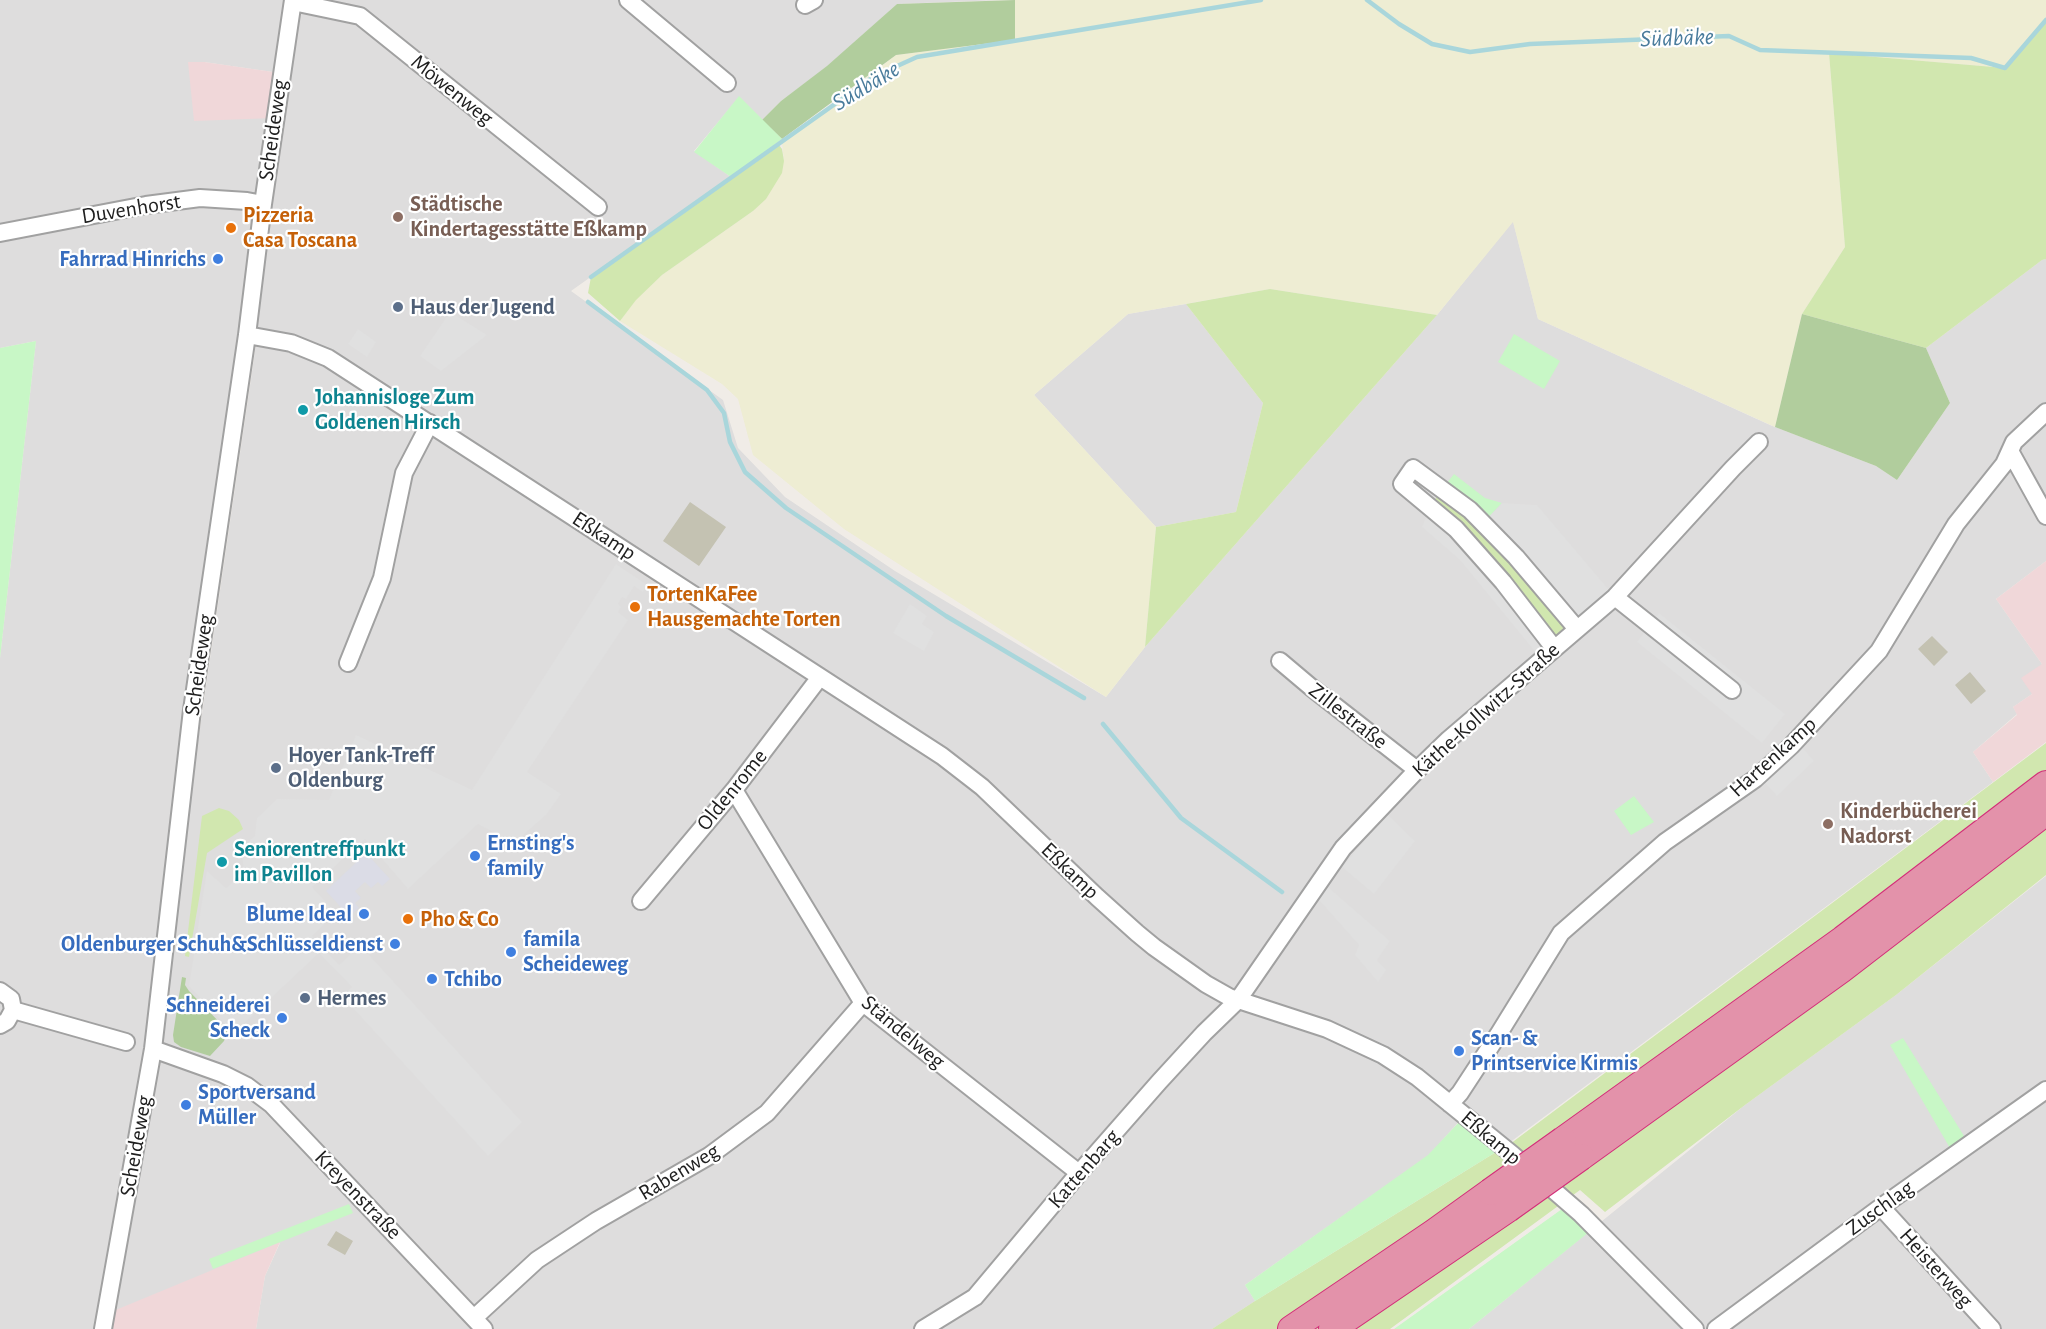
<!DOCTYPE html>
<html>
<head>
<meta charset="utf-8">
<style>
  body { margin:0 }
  canvas { display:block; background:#f0ece7 }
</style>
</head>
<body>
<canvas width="2046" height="1329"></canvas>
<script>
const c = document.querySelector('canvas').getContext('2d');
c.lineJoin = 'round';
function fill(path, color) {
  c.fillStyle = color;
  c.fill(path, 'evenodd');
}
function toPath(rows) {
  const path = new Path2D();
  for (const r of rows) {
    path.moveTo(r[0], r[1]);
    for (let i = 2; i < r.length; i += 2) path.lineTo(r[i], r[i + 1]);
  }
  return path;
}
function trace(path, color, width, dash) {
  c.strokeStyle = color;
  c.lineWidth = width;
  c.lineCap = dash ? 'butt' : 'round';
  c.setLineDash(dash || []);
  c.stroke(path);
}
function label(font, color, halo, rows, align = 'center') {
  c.font = font + ' "Alegreya Sans",sans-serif';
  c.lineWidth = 4.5;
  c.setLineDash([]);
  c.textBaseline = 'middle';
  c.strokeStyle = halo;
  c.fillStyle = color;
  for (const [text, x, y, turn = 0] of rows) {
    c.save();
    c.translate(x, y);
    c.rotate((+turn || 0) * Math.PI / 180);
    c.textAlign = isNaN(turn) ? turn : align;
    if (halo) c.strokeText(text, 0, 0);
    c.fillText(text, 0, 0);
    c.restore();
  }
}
const residential = toPath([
  [0,0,291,0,280,73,204,62,274,118,156,1029,254,358,295,0,1000,0,897,4,828,66,781,101,762,120,739,97,694,151,731,177,571,291,723,400,738,448,785,497,895,571,1106,697,1145,647,1437,315,1513,221,1538,319,1770,425,1876,466,1897,480,1950,403,1926,348,2042,260,2046,259,2046,561,1996,599,2042,664,2032,694,2013,707,2017,714,1973,752,1993,782,1509,1143,1464,1116,1429,1155,1245,1285,1255,1301,1212,1329,256,1329,265,1276,280,1243,103,1329,0,1329,0,658,36,341,0,348],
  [1186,304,1263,403,1236,512,1156,527,1034,395,1128,314],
  [2046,876,2046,1329,1469,1329,1745,1105,1896,995]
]);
const commercial = toPath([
  [188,62,204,62,280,73,274,118,194,121],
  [2046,561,2046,742,1993,782,1973,752,2017,715,2013,707,2032,694,2021,678,2042,664,1996,599],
  [280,1242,265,1276,256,1329,103,1329,106,1314]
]);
const construction = toPath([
  [690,502,726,527,699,566,663,541],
  [1932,636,1948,652,1934,666,1918,649],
  [1970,672,1986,691,1971,704,1955,685],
  [336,1231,353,1241,345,1255,327,1245]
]);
const farmland = toPath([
  [1015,0,2046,0,2046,20,2005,68,1829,53,1845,247,1802,314,1775,427,1538,319,1513,222,1437,315,1270,289,1128,314,1034,395,1156,527,1145,647,1106,697,844,529,753,455,738,399,722,384,620,321,635,300,662,275,753,211,784,161,782,143,896,55,1015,40]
]);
const grass = toPath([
  [2046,20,2046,259,2042,260,1926,348,1802,314,1845,247,1829,53,2005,68],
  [779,145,782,149,784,161,782,173,766,199,753,211,662,275,636,300,620,321,588,293,591,277],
  [1270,289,1437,315,1145,647,1156,527,1236,512,1263,403,1186,304],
  [1442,489,1577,629,1554,648,1430,507],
  [2046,743,2046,875,1896,995,1745,1105,1605,1212,1580,1190,1390,1329,1212,1329,1255,1301,1496,1152,1510,1144],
  [219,808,229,811,239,820,243,829,207,853,189,957,185,956,202,816]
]);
const forest = toPath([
  [1015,0,1015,40,896,55,782,139,762,120,781,101,827,66,897,4],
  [1802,314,1926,348,1950,403,1897,480,1876,466,1775,427],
  [182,977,186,978,185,985,189,991,225,1028,227,1032,224,1041,210,1056,181,1047,174,1042,173,1035]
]);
const park = toPath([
  [739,96,782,139,731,177,694,152],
  [1514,334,1560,361,1544,389,1498,362],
  [36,341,0,658,0,348],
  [1454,474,1485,498,1502,503,1483,523,1442,489],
  [1634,796,1654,822,1631,835,1614,811],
  [1903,1038,1969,1144,1954,1155,1890,1045],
  [1460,1121,1496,1152,1255,1301,1245,1285,1428,1155],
  [349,1204,353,1213,213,1269,209,1259],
  [1562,1209,1589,1232,1469,1329,1394,1329]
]);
const parking = toPath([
  [450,312,487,335,441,371,420,356],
  [358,329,376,342,367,357,348,344],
  [1502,503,1537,505,1615,597,1577,629,1483,523],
  [1430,507,1554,648,1541,659,1460,560,1422,527],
  [616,564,647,585,643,592,634,586,626,599,622,597,618,604,621,607,618,612,628,620,527,772,561,794,546,815,514,843,478,824,408,889,365,839,312,887,336,913,312,936,339,965,360,945,522,1122,488,1156,342,996,352,987,319,953,235,1032,227,1027,189,986,207,871,226,888,244,872,241,848,255,836,257,818,277,799,329,800,356,735,472,790],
  [910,604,927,616,922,624,934,632,924,651,893,633],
  [1659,613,1785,714,1762,743,1637,642],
  [1802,747,1814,761,1777,796,1765,783],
  [1387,814,1415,841,1374,894,1342,867],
  [1328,887,1390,941,1377,960,1386,970,1378,982,1355,955,1359,945,1319,900]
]);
const plaza = toPath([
  [366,853,390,879,382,886,378,882,371,888,365,882,355,891,361,898,355,903,359,908,349,916,326,891]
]);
const stream = toPath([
  [1367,0,1399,24,1432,44,1470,52,1530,44,1729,36,1760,50,1971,58,2005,68,2046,20],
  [591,277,873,77,917,57,1261,0],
  [588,302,707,390,724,413,730,442,745,472,786,508,946,616,1084,698],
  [1103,724,1181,818,1282,892]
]);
const minor = toPath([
  [628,0,727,83],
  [293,2,360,16,598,207],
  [805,5,814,0],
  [0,233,146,205,200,198,247,201,263,204],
  [247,335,291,343,328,358,942,756,982,787,1097,897,1137,933,1154,947,1206,984,1229,997,1327,1029,1383,1055,1417,1077,1513,1155,1581,1214,1695,1329],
  [2010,451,2046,516],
  [1615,597,1732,690],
  [1554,648,1503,582,1456,529,1402,484,1413,468,1470,510,1516,557,1577,629],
  [1280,661,1312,688,1417,770],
  [348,663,382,578,404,473,430,423],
  [734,790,863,1003,1079,1173],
  [641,901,734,790,820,677],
  [0,991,11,999,13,1010,7,1021,0,1025],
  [13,1010,126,1042],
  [153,1049,223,1074,247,1086,271,1104,484,1329],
  [1450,1104,1460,1093,1498,1035,1561,933,1665,842,1755,779,1791,746,1879,651,1956,524,2004,464,2014,442,2046,412],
  [1881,1207,1992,1329],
  [474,1318,537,1260,596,1221,709,1156,767,1113,863,1003],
  [103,1329,153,1049,192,710,247,335,263,204,293,0],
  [923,1329,975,1297,1079,1173,1159,1082,1204,1033,1238,1000,1343,848,1417,770,1449,739,1615,597,1733,468,1759,442],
  [1716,1329,1881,1207,2046,1090]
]);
const highway = toPath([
  [1563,1140,1843,939,2046,784],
  [1581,1157,1841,970,2046,812],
  [1291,1329,1433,1233,1490,1192],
  [1332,1329,1508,1209]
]);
const highwayBridge = toPath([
  [1490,1192,1563,1140],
  [1508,1209,1581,1157]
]);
const markers = [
  [398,217,6,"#8d6e63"],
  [231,228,6,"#e8710a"],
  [218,259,6,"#3f7fe0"],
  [398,307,6,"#5c6f8a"],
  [303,410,6,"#0f9aa8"],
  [635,607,6,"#e8710a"],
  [276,768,6,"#5c6f8a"],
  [1828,824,6,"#8d6e63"],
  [475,856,6,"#3f7fe0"],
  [222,862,6,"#0f9aa8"],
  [364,914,6,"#3f7fe0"],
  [408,919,6,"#e8710a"],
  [395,944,6,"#3f7fe0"],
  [511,952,6,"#3f7fe0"],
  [432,979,6,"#3f7fe0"],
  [305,998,6,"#5c6f8a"],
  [282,1018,6,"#3f7fe0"],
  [1459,1051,6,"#3f7fe0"],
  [186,1105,6,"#3f7fe0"]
];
const streetNames = [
  ["Möwenweg",452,90,39],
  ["Scheideweg",273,130,-82],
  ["Duvenhorst",131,209,-9],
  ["Eßkamp",604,536,33],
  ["Scheideweg",199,665,-82],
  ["Käthe-Kollwitz-Straße",1486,710,-42],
  ["Zillestraße",1348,716,38],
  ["Hartenkamp",1773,757,-42],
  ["Oldenrome",732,790,-51],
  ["Eßkamp",1070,871,44],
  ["Ständelweg",903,1032,40],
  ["Eßkamp",1491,1138,40],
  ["Scheideweg",136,1146,-80],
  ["Kattenbarg",1084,1169,-49],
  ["Rabenweg",679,1172,-31],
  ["Kreyenstraße",358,1195,46],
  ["Zuschlag",1880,1208,-36],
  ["Heisterweg",1936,1268,48]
];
const educationNames = [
  ["Städtische",410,204],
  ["Kindertagesstätte Eßkamp",410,229],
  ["Kinderbücherei",1840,811],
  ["Nadorst",1840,836]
];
const foodNames = [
  ["Pizzeria",243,215],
  ["Casa Toscana",243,240],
  ["TortenKaFee",647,594],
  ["Hausgemachte Torten",647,619],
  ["Pho & Co",420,919]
];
const shopNames = [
  ["Fahrrad Hinrichs",206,259,"right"],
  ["Ernsting's",487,843],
  ["family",487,868],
  ["Blume Ideal",352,914,"right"],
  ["famila",523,939],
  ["Scheideweg",523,964],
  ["Oldenburger Schuh&Schlüsseldienst",383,944,"right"],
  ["Tchibo",444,979],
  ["Schneiderei",270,1005,"right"],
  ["Scheck",270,1030,"right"],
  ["Scan- &",1471,1038],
  ["Printservice Kirmis",1471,1063],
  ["Sportversand",198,1092],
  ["Müller",198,1117]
];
const serviceNames = [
  ["Haus der Jugend",410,307],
  ["Hoyer Tank-Treff",288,755],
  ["Oldenburg",288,780],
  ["Hermes",317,998]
];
const cultureNames = [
  ["Johannisloge Zum",315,397],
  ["Goldenen Hirsch",315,422],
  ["Seniorentreffpunkt",234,849],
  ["im Pavillon",234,874]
];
const waterNames = [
  ["Südbäke",1677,38,-2],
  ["Südbäke",866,86,-31]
];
fill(residential, '#dedddd');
fill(commercial, '#f0d7d9');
fill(construction, '#c4c2b2');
fill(farmland, '#eeedd3');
fill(grass, '#d1e7af');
fill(forest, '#b1cd9d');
fill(park, '#c8f7c6');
fill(parking, '#e0e0e0');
fill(plaza, '#dbdce6');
trace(stream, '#a9d6db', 4.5);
trace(minor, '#a1a1a1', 20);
trace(highway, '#d32e79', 28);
trace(minor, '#fff', 16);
trace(highway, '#e392aa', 26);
trace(highwayBridge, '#d32e79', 28, []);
trace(highwayBridge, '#e392aa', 26);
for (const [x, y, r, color] of markers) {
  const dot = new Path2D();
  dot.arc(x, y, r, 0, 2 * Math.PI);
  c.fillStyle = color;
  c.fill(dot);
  trace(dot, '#fff', 2);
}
label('22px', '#202020', '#fff', streetNames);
label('bold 22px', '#785e54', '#fff', educationNames, 'left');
label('bold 22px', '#c56008', '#fff', foodNames, 'left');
label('bold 22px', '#366cbe', '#fff', shopNames, 'left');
label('bold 22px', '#4e5e75', '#fff', serviceNames, 'left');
label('bold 22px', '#0d838f', '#fff', cultureNames, 'left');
label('italic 24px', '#4a7c9c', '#fff', waterNames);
</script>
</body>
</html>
